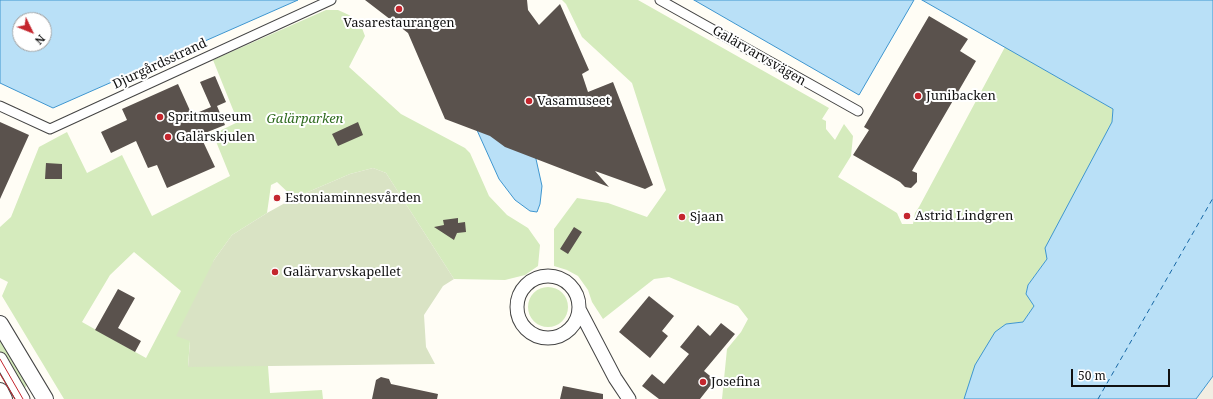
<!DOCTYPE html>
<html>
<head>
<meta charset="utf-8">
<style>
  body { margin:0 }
  #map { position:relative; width:1213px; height:399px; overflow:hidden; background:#fffdf5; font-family:"Noto Serif",serif }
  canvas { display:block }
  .north { position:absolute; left:12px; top:12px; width:40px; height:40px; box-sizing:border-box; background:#fff; border:1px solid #a0a0a0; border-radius:50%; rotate:133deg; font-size:11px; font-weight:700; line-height:16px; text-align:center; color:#111 }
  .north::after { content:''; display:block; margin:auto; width:14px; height:18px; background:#c4262e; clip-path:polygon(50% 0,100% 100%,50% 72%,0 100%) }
  .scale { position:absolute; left:1071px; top:369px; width:99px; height:18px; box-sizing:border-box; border:2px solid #111; border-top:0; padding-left:5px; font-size:12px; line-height:14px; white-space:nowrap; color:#111; -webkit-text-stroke:3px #fff; paint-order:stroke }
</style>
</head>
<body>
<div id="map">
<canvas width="1213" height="399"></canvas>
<div class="north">N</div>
<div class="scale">50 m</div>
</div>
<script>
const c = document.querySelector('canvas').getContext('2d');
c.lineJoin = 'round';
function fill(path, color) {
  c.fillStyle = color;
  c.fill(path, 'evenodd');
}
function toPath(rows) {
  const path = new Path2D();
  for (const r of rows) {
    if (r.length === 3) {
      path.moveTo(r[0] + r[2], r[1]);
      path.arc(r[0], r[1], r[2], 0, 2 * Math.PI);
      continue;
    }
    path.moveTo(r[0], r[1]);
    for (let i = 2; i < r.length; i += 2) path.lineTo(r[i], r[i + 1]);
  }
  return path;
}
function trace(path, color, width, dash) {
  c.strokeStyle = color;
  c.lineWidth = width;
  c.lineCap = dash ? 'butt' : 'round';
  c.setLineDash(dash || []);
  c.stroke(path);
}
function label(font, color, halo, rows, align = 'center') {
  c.font = font + ' "Noto Serif",serif';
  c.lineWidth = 4;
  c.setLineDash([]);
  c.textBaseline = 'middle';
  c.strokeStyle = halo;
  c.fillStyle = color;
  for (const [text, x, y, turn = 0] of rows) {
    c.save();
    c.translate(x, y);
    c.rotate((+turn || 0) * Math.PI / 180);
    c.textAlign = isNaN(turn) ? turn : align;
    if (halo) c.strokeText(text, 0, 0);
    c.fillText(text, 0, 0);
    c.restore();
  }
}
const green = toPath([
  [562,0,638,0,829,108,822,119,826,121,826,129,835,140,844,124,853,136,851,156,838,177,897,213,902,224,913,224,915,213,919,207,1005,47,1113,109,1112,122,1097,151,1047,259,1028,285,1026,294,1034,306,1023,322,1006,324,964,399,722,399,727,349,741,332,748,319,738,306,669,277,654,279,603,319,592,302,588,290,578,276,567,270,554,266,554,229,577,198,608,203,647,217,666,190,632,83,582,37,566,4],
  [326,10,338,10,349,15,360,23,365,36,349,67,401,114,465,148,470,153,489,196,507,215,528,228,540,245,538,266,525,275,505,280,454,279,386,173,373,168,350,174,294,198,277,182,271,185,267,213,232,235,214,260,190,341,188,366,268,366,270,393,322,390,323,399,64,399,2,296,8,282,0,278,0,227,11,217,39,147,67,132,87,173,122,155,152,216,230,176,213,134,238,122,213,60],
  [134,252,181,291,146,358,82,322,110,275],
  [548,307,20],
  [0,335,28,383,25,388,20,388,0,352]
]);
const cemetery = toPath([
  [373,168,386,173,454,279,443,286,424,315,426,347,435,364,188,367,190,341,176,336,214,260,232,235,267,213,294,198,350,174]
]);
const plaza = toPath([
  [1213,376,1213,399,1196,399]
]);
const water = toPath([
  [0,0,298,0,53,108,0,83,0,0],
  [20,20,44,20,44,44,20,44,20,20],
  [694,0,914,0,859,95,694,0],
  [922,0,1213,0,1213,376,1196,399,964,399,975,365,995,332,1006,324,1023,322,1034,306,1026,294,1028,285,1047,259,1045,248,1112,122,1113,109,922,0],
  [516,111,536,159,542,186,540,204,537,212,530,211,515,200,499,179,476,128,516,111]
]);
const ferry = toPath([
  [1098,399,1213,198]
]);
const building = toPath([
  [365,0,527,0,528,10,539,25,560,4,589,70,582,74,588,92,613,82,653,185,645,189,595,171,609,187,505,147,490,136,445,119,408,33],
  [929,16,968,39,960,51,976,61,912,171,917,173,917,182,911,188,905,187,900,182,853,155,869,130,864,127],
  [215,76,226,102,217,106,225,125,200,135,215,167,167,188,157,165,148,168,136,141,111,153,101,132,127,120,122,109,178,84,192,115,211,107,200,82],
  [0,122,29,135,0,199],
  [358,122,363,135,338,146,332,134],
  [46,163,62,164,62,179,45,179],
  [458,218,458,223,465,222,466,232,457,233,454,240,434,227,444,225,443,220],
  [574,227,582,232,568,254,560,249],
  [118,289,135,298,118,328,141,341,135,352,95,330],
  [649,296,674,316,662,331,668,336,650,358,619,332],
  [721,323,735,334,704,371,715,380,700,399,659,399,642,386,652,374,664,384,689,354,680,347,698,325,710,336],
  [381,377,389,379,391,384,438,394,437,399,372,399,376,380],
  [563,386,603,394,603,399,560,399]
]);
const pedestrian = toPath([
  [660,0,858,111],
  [0,106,50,129,331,0]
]);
const minor = toPath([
  [548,307,31],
  [579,309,615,378,629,399],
  [0,359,23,399]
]);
const tertiary = toPath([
  [0,324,45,399],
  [0,391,4,399]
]);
const tram = toPath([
  [0,359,23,399],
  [0,374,15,399]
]);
const markers = [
  [399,9,4,"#c4262e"],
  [918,96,4,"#c4262e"],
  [529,101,4,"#c4262e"],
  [160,117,4,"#c4262e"],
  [168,137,4,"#c4262e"],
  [277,198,4,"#c4262e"],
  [907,216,4,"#c4262e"],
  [682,217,4,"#c4262e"],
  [275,272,4,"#c4262e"],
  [703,382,4,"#c4262e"]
];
const poiNames = [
  ["Vasarestaurangen",399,23,"center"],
  ["Junibacken",926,96],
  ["Vasamuseet",537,101],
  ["Spritmuseum",168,117],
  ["Galärskjulen",176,137],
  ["Estoniaminnesvården",285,198],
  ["Astrid Lindgren",915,216],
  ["Sjaan",690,217],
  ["Galärvarvskapellet",283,272],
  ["Josefina",711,382]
];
const streetNames = [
  ["Galärvarvsvägen",759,56,30],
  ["Djurgårdsstrand",160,64,-25]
];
const parkNames = [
  ["Galärparken",305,119]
];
fill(green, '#d5ebbd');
fill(cemetery, '#d9e3c4');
fill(plaza, '#f1ede2');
fill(water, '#b9e0f7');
trace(water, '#3f96cf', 1);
trace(ferry, '#1768a6', 1, [5, 4]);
fill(building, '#5a524d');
trace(pedestrian, '#444', 11);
trace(minor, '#444', 15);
trace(tertiary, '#444', 18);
trace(pedestrian, '#fff', 9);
trace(minor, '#fff', 13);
trace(tertiary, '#fff', 16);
trace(tram, '#c4262e', 1);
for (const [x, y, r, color] of markers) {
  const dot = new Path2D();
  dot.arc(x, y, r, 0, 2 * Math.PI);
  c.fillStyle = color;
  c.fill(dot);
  trace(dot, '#fff', 1.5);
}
label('13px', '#111', '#fff', poiNames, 'left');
label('13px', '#111', '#fff', streetNames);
label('italic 13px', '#2f6b1f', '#fff', parkNames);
</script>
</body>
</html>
